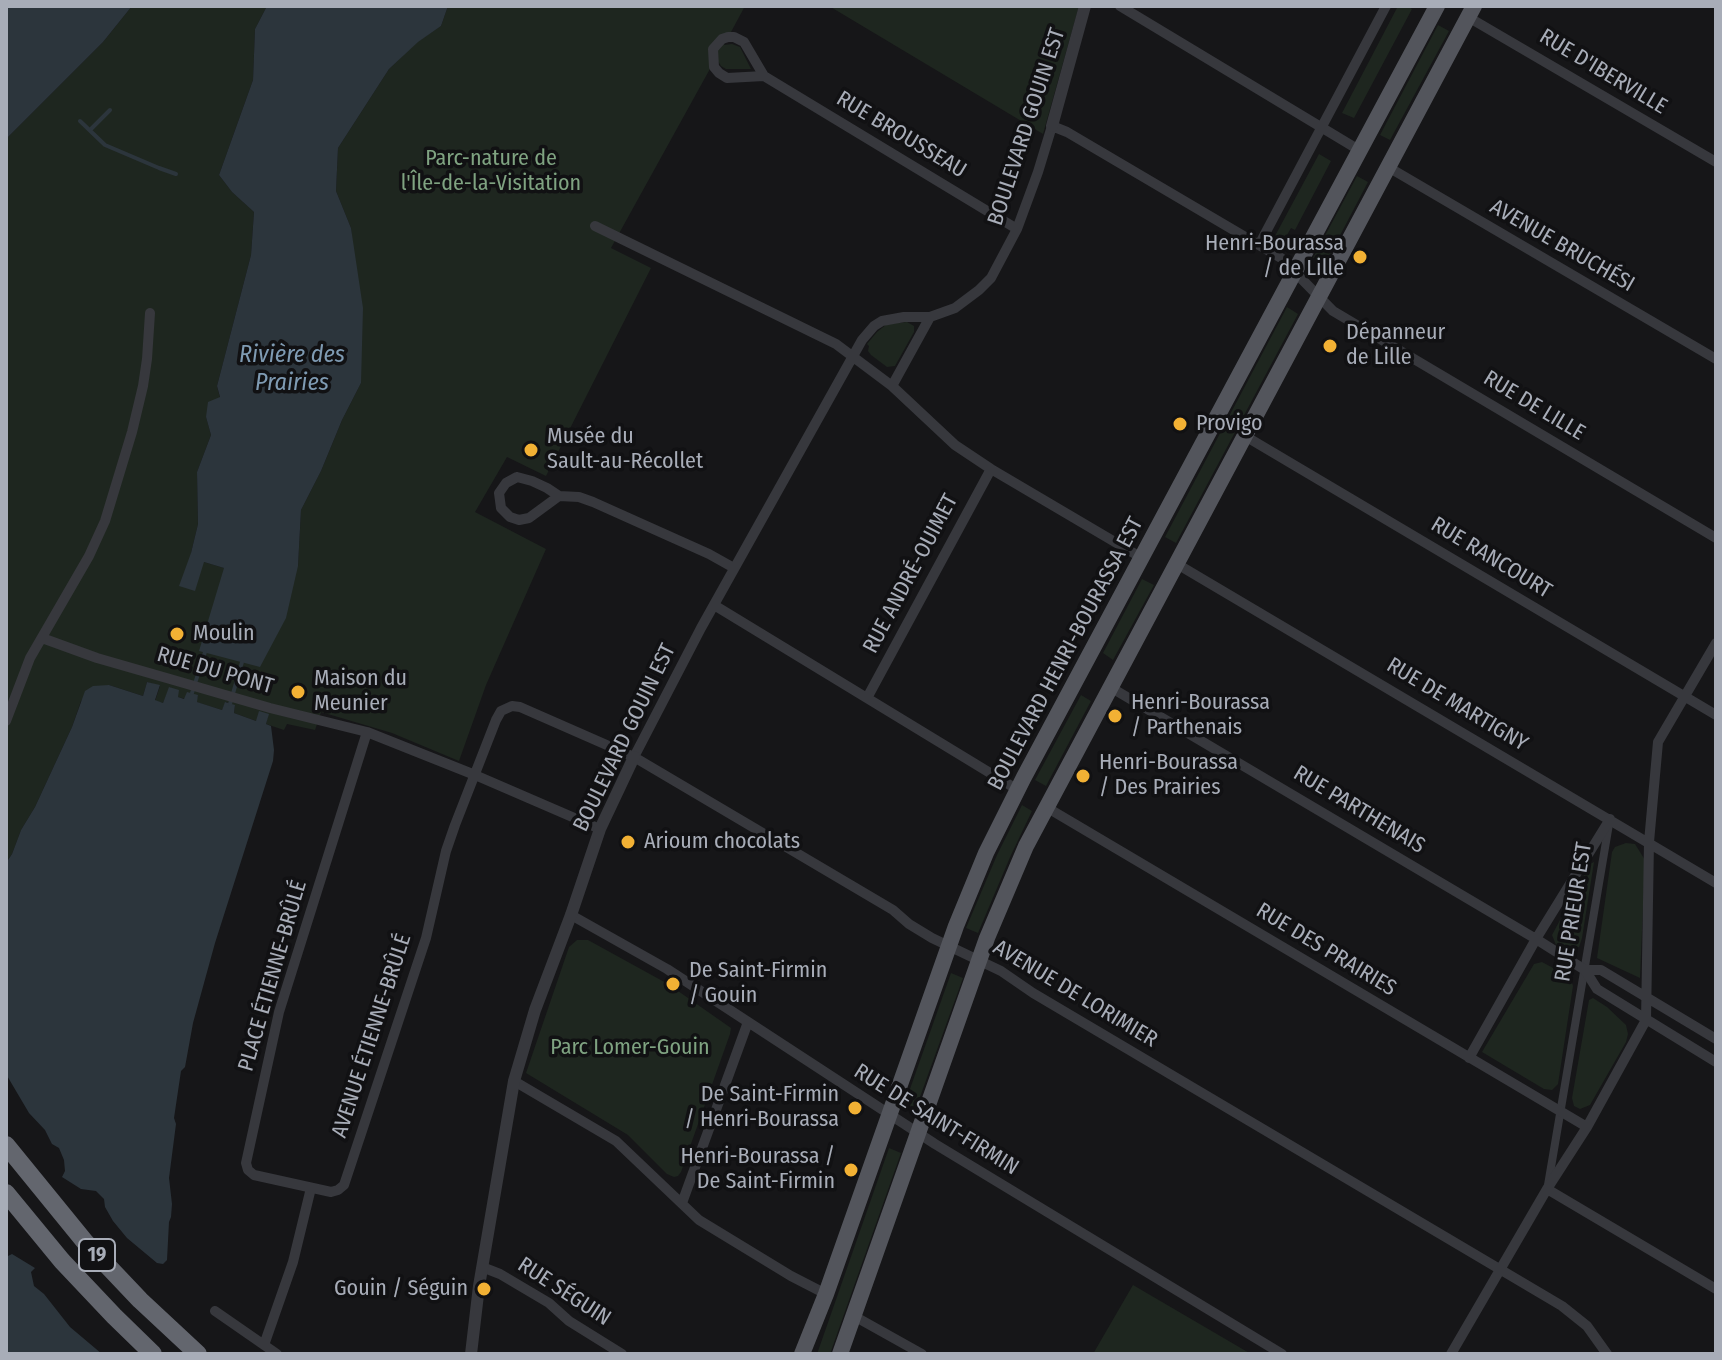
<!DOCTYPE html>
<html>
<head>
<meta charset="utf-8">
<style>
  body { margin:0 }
  #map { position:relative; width:1722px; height:1360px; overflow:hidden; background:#161618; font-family:"Fira Sans Condensed",sans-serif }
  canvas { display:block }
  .frame { position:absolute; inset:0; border:8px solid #a8adb8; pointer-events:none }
</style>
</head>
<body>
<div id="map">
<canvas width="1722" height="1360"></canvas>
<div class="frame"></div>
</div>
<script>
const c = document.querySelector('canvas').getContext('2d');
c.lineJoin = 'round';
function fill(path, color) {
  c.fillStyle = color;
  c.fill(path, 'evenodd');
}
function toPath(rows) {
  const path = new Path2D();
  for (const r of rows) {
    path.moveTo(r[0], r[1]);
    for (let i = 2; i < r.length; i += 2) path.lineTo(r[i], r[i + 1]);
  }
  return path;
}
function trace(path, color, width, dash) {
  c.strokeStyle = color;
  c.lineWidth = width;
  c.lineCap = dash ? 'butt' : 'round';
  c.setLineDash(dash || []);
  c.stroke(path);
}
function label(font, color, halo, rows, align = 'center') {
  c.font = font + ' "Fira Sans Condensed",sans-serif';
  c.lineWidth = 7;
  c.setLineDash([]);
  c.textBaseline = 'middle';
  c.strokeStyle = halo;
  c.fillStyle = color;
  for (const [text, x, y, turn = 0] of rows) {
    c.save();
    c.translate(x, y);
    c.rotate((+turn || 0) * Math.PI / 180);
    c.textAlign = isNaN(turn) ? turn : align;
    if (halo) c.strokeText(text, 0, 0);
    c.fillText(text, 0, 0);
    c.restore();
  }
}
const green = toPath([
  [132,6,267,6,255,29,253,80,219,175,232,192,254,212,251,255,217,386,220,398,206,417,211,435,197,472,198,524,191,553,204,562,224,568,298,566,301,510,321,471,342,420,361,383,351,228,336,191,338,148,389,69,417,42,441,26,448,6,745,6,724,45,732,44,740,47,751,69,726,69,721,66,716,58,611,248,651,268,546,476,507,457,475,512,546,549,486,685,459,761,392,733,321,712,315,730,287,724,284,730,266,724,268,714,256,721,234,713,235,706,226,702,222,710,196,702,198,695,185,699,178,697,170,687,163,703,155,701,160,686,147,682,143,696,109,685,81,701,72,727,35,807,21,830,12,854,6,863,6,139,103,42],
  [829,6,1079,6,1043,134],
  [1398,6,1407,6,1412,9,1354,118,1342,113],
  [1438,25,1449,31,1390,140,1380,135],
  [1319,154,1331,161,1295,230,1291,228,1287,235,1290,237,1287,243,1275,236],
  [1357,176,1368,182,1325,264,1313,258],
  [1287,307,1298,314,1176,543,1165,537],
  [907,322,914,326,914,332,895,366,887,367,871,355,868,351,869,346,867,344,877,332,887,324],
  [1142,579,1154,585,1113,660,1103,653],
  [1081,695,1091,701,1046,786,1035,780],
  [1022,805,1032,811,1011,855,978,933,966,928,997,855],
  [1626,843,1635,844,1645,860,1640,978,1597,958,1612,852,1615,847],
  [1594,862,1582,938,1579,947,1568,949,1556,945,1552,935,1590,864],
  [577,940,588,940,668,984,731,1028,730,1034,681,1172,678,1176,674,1177,667,1174,628,1135,526,1073,569,947],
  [1542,962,1570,977,1573,986,1558,1084,1552,1090,1544,1089,1482,1052,1534,964],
  [951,973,963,978,916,1108,905,1103],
  [1593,998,1607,1007,1626,1025,1628,1034,1626,1042,1590,1105,1580,1109,1574,1106,1572,1098,1589,1000],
  [889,1148,901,1153,830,1354,817,1354],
  [1133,1285,1251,1354,1093,1354]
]);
const water = toPath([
  [6,6,132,6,103,42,6,139],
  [267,6,448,6,441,26,418,42,389,69,338,148,336,191,351,228,363,308,361,383,342,420,321,471,301,510,298,566,286,618,260,667,199,651,224,568,204,562,195,591,179,586,191,553,198,524,197,472,211,435,206,417,208,402,220,397,217,386,251,255,254,212,232,192,219,175,253,80,255,29],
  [147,682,160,685,155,700,163,703,169,687,179,690,178,697,184,699,187,692,198,695,197,702,222,710,225,702,235,705,234,713,256,721,259,711,269,714,266,724,271,726,274,750,273,761,215,943,193,1023,185,1067,181,1071,174,1118,176,1124,169,1178,172,1204,171,1217,169,1222,167,1260,163,1264,157,1263,127,1238,113,1221,105,1207,104,1199,96,1191,81,1189,62,1177,65,1171,64,1160,59,1148,52,1144,45,1130,29,1113,6,1074,6,863,12,854,21,830,35,807,72,727,85,691,93,686,109,685,143,696],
  [12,1254,35,1268,31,1272,34,1286,44,1294,70,1327,102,1354,6,1354,6,1257]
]);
const stream = toPath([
  [80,121,105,145,159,168,176,174],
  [90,130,110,110],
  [192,693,205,652],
  [230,704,242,662]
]);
const pedestrian = toPath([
  [1548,1185,1609,824]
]);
const minor = toPath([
  [1120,6,1359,150],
  [1468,17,1716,162],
  [764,76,727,78,719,73,714,67,713,49,722,39,728,37,734,37,744,42,764,76,1017,229],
  [1388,167,1716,359],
  [595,226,836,344,892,386,955,445,991,469,1142,558],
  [1259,245,1386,6],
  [892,386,930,317],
  [1245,436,1716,715],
  [517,477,532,481,547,488,559,496,529,518,519,520,510,517,501,508,499,493,506,483,517,477],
  [559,496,579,497,593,502,709,554,734,568],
  [1177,564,1716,883],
  [714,605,1018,790],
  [42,638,97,658,170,679,270,708,367,732,475,775,600,829],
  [1110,687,1536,939,1585,970,1597,989,1716,1062],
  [867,698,991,469],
  [6,721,30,658,89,556,105,521,132,432,143,386,147,359,150,313],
  [367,732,279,1012,246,1163,248,1170,254,1175,331,1192,338,1190,344,1185,426,938,446,851,455,825,496,720,501,711,512,706,520,707,634,757,893,910,909,924,932,938,1001,971,1033,993,1562,1306,1587,1326,1607,1354],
  [634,757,701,628,862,340,874,326,882,321,904,317,930,317,955,308,979,290,991,278,1017,229,1038,172,1052,126,1067,132,1281,258,1333,311,1716,538],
  [1046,807,1587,1127],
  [571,915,667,969,935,1144,1282,1354],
  [1585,970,1601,970,1716,1039],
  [1469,1058,1536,939,1610,819],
  [514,1081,616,1141,699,1220,791,1276,826,1294],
  [1547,1189,1716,1289],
  [682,1203,748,1022],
  [482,1267,500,1274,549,1303,569,1321,622,1354],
  [215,1311,277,1354],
  [854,1316,922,1354],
  [264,1345,293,1262,311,1188],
  [1451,1354,1547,1189,1587,1127,1646,1020,1649,842,1658,742,1716,643]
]);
const tertiary = toPath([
  [1052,126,1085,6],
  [471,1354,479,1286,514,1081,535,1010,571,915,600,829,634,757]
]);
const primary = toPath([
  [802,1354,826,1294,956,926,986,853,1024,777,1437,6],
  [840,1354,987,938,1026,846,1474,6]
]);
const motorway = toPath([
  [6,1145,85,1242,140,1300,198,1354],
  [6,1193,62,1261,114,1316,153,1354]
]);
const markers = [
  [1360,257,8,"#f2b134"],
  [1330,346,8,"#f2b134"],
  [1180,424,8,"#f2b134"],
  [531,450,8,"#f2b134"],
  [177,634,8,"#f2b134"],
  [298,692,8,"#f2b134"],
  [1115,716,8,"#f2b134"],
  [1083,776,8,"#f2b134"],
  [628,842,8,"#f2b134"],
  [673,984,8,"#f2b134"],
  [855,1108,8,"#f2b134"],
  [851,1170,8,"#f2b134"],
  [484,1289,8,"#f2b134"]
];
const shields = [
  [97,1255,36]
];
const shieldNames = [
  ["19",97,1255]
];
const streetNames = [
  ["RUE D'IBERVILLE",1603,72,31],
  ["BOULEVARD GOUIN EST",1027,127,-72],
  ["RUE BROUSSEAU",901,135,31],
  ["AVENUE BRUCHÉSI",1562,246,30],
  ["RUE DE LILLE",1534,406,31],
  ["RUE RANCOURT",1491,558,31],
  ["RUE ANDRÉ-OUIMET",911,574,-62],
  ["BOULEVARD HENRI-BOURASSA EST",1066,654,-62],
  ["RUE DU PONT",215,671,16],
  ["RUE DE MARTIGNY",1457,705,31],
  ["BOULEVARD GOUIN EST",625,738,-64],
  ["RUE PARTHENAIS",1359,810,31],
  ["RUE PRIEUR EST",1574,912,-81],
  ["RUE DES PRAIRIES",1326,950,31],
  ["PLACE ÉTIENNE-BRÛLÉ",273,976,-74],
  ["AVENUE DE LORIMIER",1075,994,31],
  ["AVENUE ÉTIENNE-BRÛLÉ",372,1036,-72],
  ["RUE DE SAINT-FIRMIN",936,1120,32],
  ["RUE SÉGUIN",564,1292,33]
];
const parkNames = [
  ["Parc-nature de",491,159],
  ["l'Île-de-la-Visitation",491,184],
  ["Parc Lomer-Gouin",630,1048]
];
const poiNames = [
  ["Henri-Bourassa",1344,244,"right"],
  ["/ de Lille",1344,269,"right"],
  ["Dépanneur",1346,333],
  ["de Lille",1346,358],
  ["Provigo",1196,424],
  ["Musée du",547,437],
  ["Sault-au-Récollet",547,462],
  ["Moulin",193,634],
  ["Maison du",314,679],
  ["Meunier",314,704],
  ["Henri-Bourassa",1131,703],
  ["/ Parthenais",1131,728],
  ["Henri-Bourassa",1099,763],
  ["/ Des Prairies",1099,788],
  ["Arioum chocolats",644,842],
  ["De Saint-Firmin",689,971],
  ["/ Gouin",689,996],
  ["De Saint-Firmin",839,1095,"right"],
  ["/ Henri-Bourassa",839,1120,"right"],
  ["Henri-Bourassa /",835,1157,"right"],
  ["De Saint-Firmin",835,1182,"right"],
  ["Gouin / Séguin",468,1289,"right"]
];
const waterNames = [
  ["Rivière des",292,355],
  ["Prairies",292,383]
];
fill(green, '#1e261f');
fill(water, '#2c353c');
trace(stream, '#2c353c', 4);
trace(pedestrian, '#37383d', 8);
trace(minor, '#37383d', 10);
trace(tertiary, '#37383d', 12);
trace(primary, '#53555c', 16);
trace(motorway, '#63666e', 18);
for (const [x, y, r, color] of markers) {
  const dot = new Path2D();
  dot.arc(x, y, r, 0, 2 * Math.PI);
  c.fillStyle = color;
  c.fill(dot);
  trace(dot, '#111113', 3);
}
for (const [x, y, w] of shields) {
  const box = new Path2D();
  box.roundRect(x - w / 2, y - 16, w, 32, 6);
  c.fillStyle = '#111113';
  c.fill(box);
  trace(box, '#a8adb8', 2);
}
label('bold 20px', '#a8adb8', null, shieldNames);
label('22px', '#a8adb8', '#111113', streetNames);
label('22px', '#7fa381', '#111113', parkNames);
label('22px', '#a8adb8', '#111113', poiNames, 'left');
label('italic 24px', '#7f9bb3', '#111113', waterNames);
</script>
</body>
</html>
